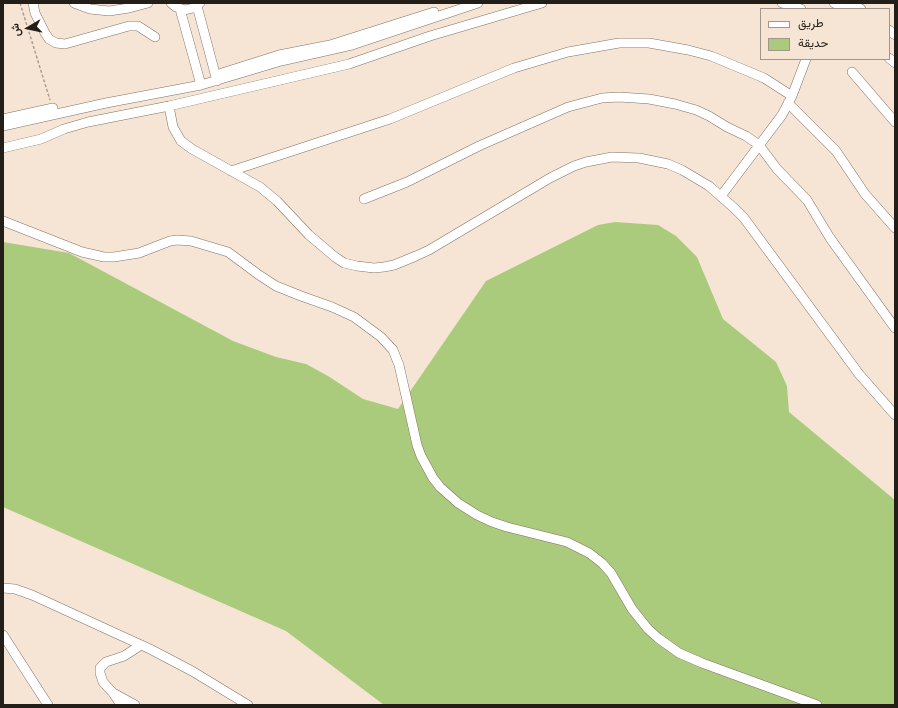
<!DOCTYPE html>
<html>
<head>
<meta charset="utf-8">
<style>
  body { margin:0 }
  #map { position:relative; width:898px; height:708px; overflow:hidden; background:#f6e5d5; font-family:"Work Sans",Vazirmatn,sans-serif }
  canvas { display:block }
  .frame { position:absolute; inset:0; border:4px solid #241e18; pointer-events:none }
  .legend { position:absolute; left:760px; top:8px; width:130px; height:52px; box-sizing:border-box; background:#f6e5d5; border:1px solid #a29589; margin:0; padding:5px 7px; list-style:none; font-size:12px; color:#241e18 }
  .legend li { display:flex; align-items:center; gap:8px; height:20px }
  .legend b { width:20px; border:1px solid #a29589 }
  .north { position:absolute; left:8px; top:8px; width:40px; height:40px; -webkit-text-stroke:3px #f6e5d5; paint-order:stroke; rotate:261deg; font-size:11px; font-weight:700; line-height:16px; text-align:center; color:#241e18 }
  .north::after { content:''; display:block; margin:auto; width:14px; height:18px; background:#241e18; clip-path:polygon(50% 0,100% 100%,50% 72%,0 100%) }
</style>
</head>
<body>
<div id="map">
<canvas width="898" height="708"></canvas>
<div class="frame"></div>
<ul class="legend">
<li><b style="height:5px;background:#fff"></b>طريق</li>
<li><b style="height:11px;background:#aacb7c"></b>حديقة</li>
</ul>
<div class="north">ش</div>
</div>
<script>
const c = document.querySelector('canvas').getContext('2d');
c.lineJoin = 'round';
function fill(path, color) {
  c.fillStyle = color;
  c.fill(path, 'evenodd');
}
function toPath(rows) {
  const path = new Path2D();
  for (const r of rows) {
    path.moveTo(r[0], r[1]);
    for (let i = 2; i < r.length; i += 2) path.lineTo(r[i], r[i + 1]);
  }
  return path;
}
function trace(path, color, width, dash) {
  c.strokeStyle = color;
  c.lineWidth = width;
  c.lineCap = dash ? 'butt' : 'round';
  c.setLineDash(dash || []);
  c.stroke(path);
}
const green = toPath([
  [615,222,658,225,676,236,697,257,723,319,776,362,787,386,789,412,895,500,895,705,384,705,286,631,3,507,3,242,69,253,233,341,276,357,306,364,328,376,363,399,398,409,486,281,598,225]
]);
const path = toPath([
  [20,3,50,100]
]);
const street = toPath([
  [33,3,35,13,45,33,49,39,56,43,65,44,129,26,138,26,155,37],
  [74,3,90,9,109,11,129,8,148,3],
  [171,3,176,7,185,10,193,8,200,3],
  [782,3,801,9],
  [834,3,846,9],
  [851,3,861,9],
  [197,6,217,81],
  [180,9,201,85],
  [889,30,895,35],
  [889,58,895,63],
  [852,72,895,122],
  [222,73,279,55,330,45,434,12],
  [788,103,836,151,865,194,895,228],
  [169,106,173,127,181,141,192,149,260,187,277,201,309,235,335,257,344,263,357,266,374,268,384,267,394,265,416,256,429,250,550,178,574,166,586,162,612,157,639,158,668,164,682,170,709,186,733,207,744,218,859,374,895,415],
  [3,119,53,108],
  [3,126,106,103,201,85,281,61,352,45,478,3],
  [3,148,41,139,64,129,88,122,169,106,349,64,430,36,542,3],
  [231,171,390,119,514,68,568,52,619,43,649,43,688,50,711,56,764,78,792,96],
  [721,196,782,115,792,96,806,59],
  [364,199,407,182,479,146,568,107,602,98,619,97,649,99,675,104,696,110,709,116,727,127,746,136,759,145,777,169,807,200,830,238,895,328],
  [3,221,82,252,104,257,114,257,139,253,170,241,177,240,191,241,228,252,259,275,276,286,301,296,332,307,354,317,381,337,393,350,399,365,417,445,421,456,433,478,440,487,458,503,477,515,492,522,507,527,567,542,589,553,602,563,611,573,632,609,648,629,658,638,679,653,702,663,817,705],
  [3,588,15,589,32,595,150,649,192,671,248,705],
  [3,635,48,705],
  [115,694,135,705],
  [121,705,113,693,103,682,100,673,100,668,106,662,124,656,141,645]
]);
fill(green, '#aacb7c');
trace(street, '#817264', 10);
trace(path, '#aa9d91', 1.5, [3, 2]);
trace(street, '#fff', 9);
</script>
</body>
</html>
